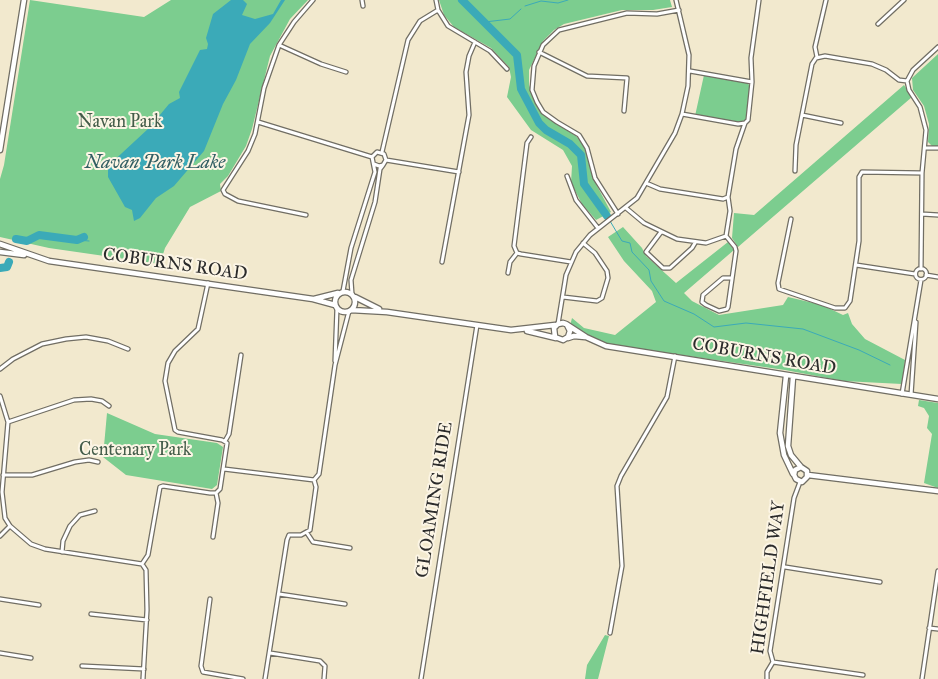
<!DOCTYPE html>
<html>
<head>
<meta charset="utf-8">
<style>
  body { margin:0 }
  canvas { display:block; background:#f2e9ce }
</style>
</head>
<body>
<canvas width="938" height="679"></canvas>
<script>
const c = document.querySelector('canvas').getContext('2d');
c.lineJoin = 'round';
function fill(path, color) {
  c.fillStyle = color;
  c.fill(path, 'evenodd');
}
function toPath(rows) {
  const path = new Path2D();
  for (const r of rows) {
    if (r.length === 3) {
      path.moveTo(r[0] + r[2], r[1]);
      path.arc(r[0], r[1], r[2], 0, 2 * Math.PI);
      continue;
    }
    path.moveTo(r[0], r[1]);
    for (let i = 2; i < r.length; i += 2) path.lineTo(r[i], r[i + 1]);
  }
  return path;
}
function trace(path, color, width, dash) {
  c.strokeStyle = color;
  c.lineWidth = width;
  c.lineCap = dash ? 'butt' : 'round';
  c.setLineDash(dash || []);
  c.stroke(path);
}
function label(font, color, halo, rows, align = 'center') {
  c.font = font + ' "IM FELL Great Primer",serif';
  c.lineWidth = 4;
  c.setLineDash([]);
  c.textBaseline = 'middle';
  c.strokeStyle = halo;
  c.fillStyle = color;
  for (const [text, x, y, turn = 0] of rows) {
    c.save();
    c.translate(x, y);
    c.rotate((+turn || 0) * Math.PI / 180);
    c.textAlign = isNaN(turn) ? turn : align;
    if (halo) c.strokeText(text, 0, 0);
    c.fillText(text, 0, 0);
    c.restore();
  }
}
const green = toPath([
  [30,0,144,17,171,0,308,0,290,19,270,56,252,129,246,146,228,176,220,184,221,191,190,207,165,248,160,264,49,248,0,237,0,179,4,165],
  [439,0,670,0,672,7,653,10,622,10,564,24,554,30,543,41,529,70,529,85,538,108,550,120,576,136,584,146,596,184,611,212,596,220,582,204,571,183,572,166,563,150,531,130,507,97,511,77,509,67,491,48,454,27,444,15],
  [938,54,938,147,932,146,928,142,929,124,924,106,913,90,912,78],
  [704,75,748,83,751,90,746,119,742,122,695,116],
  [904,85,912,97,738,247,732,238,734,213,754,215],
  [623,227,642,248,646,256,676,283,728,242,734,250,684,293,692,301,719,315,783,305,788,297,822,305,843,315,848,313,852,324,865,339,905,360,902,384,843,381,785,370,604,344,592,339,570,326,572,318,584,328,615,335,656,302,652,291,624,261,608,237],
  [919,400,938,403,938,488,924,483,932,434,927,428,929,416,924,408,918,406],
  [107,413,155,434,217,443,223,447,217,485,212,489,126,475,103,457],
  [605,635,609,636,598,679,585,679,587,665]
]);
const water = toPath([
  [231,0,243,0,247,4,242,15,255,19,273,14,281,0,285,0,270,23,250,44,236,80,223,104,204,151,174,186,156,198,140,218,134,221,132,210,125,207,108,177,108,166,149,128,169,104,180,98,179,92,200,50,207,49,208,44,206,38,213,14]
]);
const stream = toPath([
  [525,6,541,1,558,3,568,0],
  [485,22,510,19,521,9],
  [607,216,622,241,630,243,632,252,649,270,651,281,664,301,694,314,714,327,746,323,803,329,859,350,890,365],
  [77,240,89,241]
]);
const river = toPath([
  [462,0,517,55,521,89,539,123,546,130,570,144,581,155,584,184,607,216],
  [16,239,27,241,39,235,77,240,84,237],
  [0,268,7,267,9,262]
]);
const minor = toPath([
  [362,0,363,6],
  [436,0,438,10,448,26,490,51,507,69],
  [878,24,904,0],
  [279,45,321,64,346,72],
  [539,52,587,76,627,78,624,111],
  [817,57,815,47,826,0],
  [752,82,751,58,759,0],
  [682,114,738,124,745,123,748,120,752,82,690,71],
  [802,115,841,123],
  [258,122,372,157],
  [531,137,527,143,514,246,517,253,521,254,571,262],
  [925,148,938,148],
  [382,152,408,40,420,21,438,10],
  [386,160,459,172],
  [795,171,796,145,812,64,816,58,825,56,872,64,886,70,899,80,907,81],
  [567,176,576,200,598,228],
  [646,183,660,189,723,199,728,197,736,149,745,123],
  [626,208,644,223,677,239,706,243,726,236,735,247,736,251,728,307,727,309,719,311,706,305,702,302,703,295,723,278,732,278],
  [618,214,595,178,587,148,579,135,557,122,543,112,537,102,532,90,534,66,543,45,559,30,627,13,657,14,679,10],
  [922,214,938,215],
  [306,215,238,201,225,194,223,190,248,151,255,134,264,88,279,45,294,22,313,0],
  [791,219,778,283,779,289,835,308,845,308,850,301,859,241,859,177,862,172,922,173],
  [661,232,646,252,663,268,670,268,692,248,695,243],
  [726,236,730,211,728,197],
  [442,262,469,115,466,72,469,56,475,42],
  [856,265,915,274],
  [921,274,5.5],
  [921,269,922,173,926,130,920,107,909,90,907,81,913,70,938,47],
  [508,273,510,262,517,253],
  [926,275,938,277],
  [343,291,351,248,375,172,372,157,377,152,384,154,386,160,383,165,379,166,374,164],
  [352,294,351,280,375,202,380,169,383,165],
  [563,297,597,301,602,298,608,278,607,271,595,253,583,243],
  [558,324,566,275,576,252,590,235,637,198,675,133,682,114,688,86,689,55,676,0],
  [335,361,337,308],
  [0,369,13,359,42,344,66,339,86,337,108,341,128,349],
  [902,394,921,280],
  [911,395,916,322],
  [0,396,8,422,2,492,5,518,10,526,31,544,45,549,142,564,148,555,160,487,163,486,210,493,216,493,220,489,227,443,222,440,178,432,175,430,165,381,168,363,175,351,198,329,208,283],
  [8,422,74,400,91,399,102,401,109,406],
  [225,441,229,434,241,355],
  [224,469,314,480],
  [3,475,32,475,75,462,89,460,98,462],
  [314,480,319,474,335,365,349,311],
  [307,533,313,542,350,548],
  [0,536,10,526],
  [213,537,218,503,216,493],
  [62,552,63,541,70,526,80,515,95,511],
  [142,564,146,570,147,610,143,679],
  [785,567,880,582],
  [279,594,345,604],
  [0,599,39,605],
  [210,599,201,666,203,672,243,679],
  [91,614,147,620],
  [929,628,938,629],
  [610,633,622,566,617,486,621,476,667,397,675,356],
  [0,653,31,658],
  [270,653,320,661,325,666,324,679],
  [773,662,863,675],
  [82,666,144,669],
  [265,679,287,540,289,535,301,535,310,530,316,487,314,480],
  [421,679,477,325],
  [767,679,767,672,773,662,770,651,794,498,800,482],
  [922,679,938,571]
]);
const tertiary = toPath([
  [0,150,24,0],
  [0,244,49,261,313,299,335,305],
  [0,252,24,255],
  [345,302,10],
  [355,297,379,309],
  [314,299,338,293],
  [351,310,387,312,511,330,555,325],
  [567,325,570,331,568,337,563,340,555,337,554,328,558,324,563,323,566,324,586,337,606,346,938,399],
  [527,331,556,338],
  [568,338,574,336,585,337],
  [786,376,780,433,784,455,793,474],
  [793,377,788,446,791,455,801,467,807,471,807,477,802,482,796,479,794,475,795,470,801,467],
  [808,475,938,491]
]);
const parkNames = [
  ["Navan Park",120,123],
  ["Centenary Park",135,451]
];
const streetNames = [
  ["COBURNS ROAD",175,265,8],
  ["COBURNS ROAD",764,357,10],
  ["GLOAMING RIDE",435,500,-81],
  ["HIGHFIELD WAY",769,578,-82]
];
const waterNames = [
  ["Navan Park Lake",155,163]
];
fill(green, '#7ccd8f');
fill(water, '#3baab8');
trace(stream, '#3baab8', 1);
trace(river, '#3baab8', 8);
trace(minor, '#716e64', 5.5);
trace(tertiary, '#716e64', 7);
trace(minor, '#fff', 3);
trace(tertiary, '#fff', 4.5);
label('18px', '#435c49', '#fcf5e5', parkNames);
label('18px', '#2b2b2b', '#fcf5e5', streetNames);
label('italic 19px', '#315e63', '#fcf5e5', waterNames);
</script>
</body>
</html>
